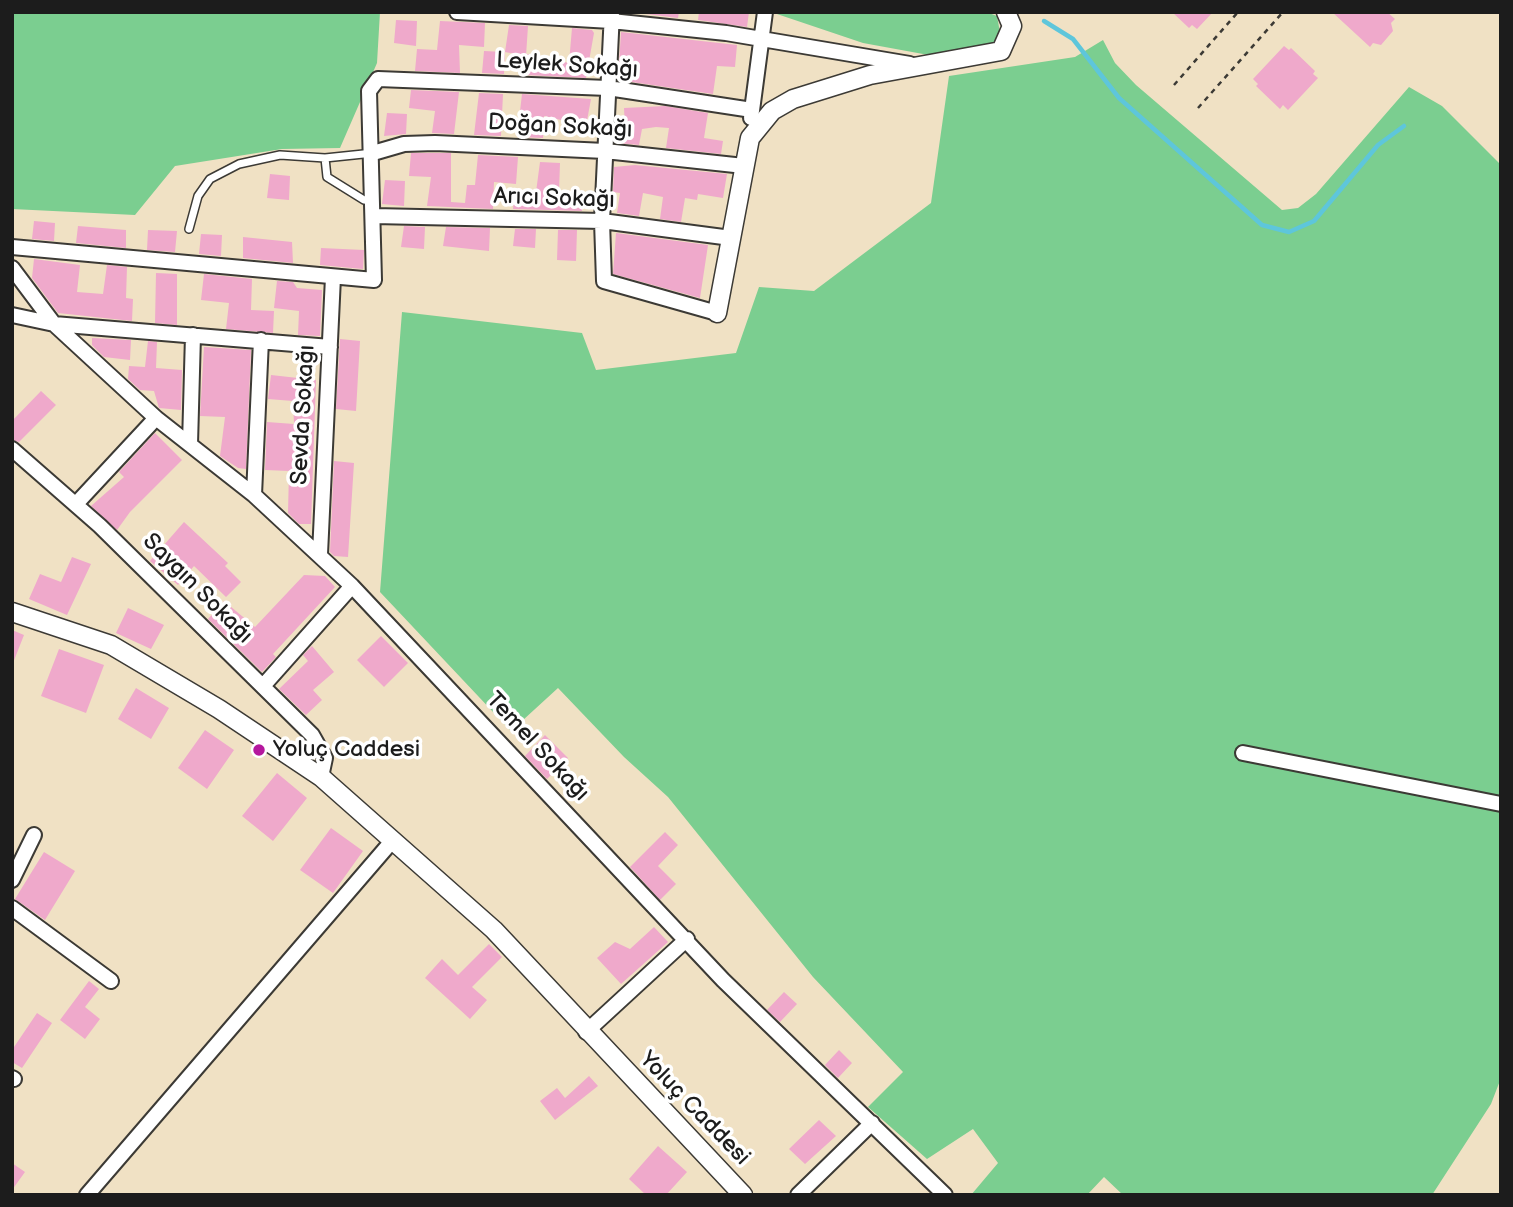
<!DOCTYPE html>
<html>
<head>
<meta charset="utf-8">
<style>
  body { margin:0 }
  #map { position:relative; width:1513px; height:1207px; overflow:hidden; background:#f0e1c4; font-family:"Balsamiq Sans",sans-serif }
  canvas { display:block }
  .frame { position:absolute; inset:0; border:14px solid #1c1c1c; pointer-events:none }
</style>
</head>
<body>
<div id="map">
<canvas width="1513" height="1207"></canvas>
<div class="frame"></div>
</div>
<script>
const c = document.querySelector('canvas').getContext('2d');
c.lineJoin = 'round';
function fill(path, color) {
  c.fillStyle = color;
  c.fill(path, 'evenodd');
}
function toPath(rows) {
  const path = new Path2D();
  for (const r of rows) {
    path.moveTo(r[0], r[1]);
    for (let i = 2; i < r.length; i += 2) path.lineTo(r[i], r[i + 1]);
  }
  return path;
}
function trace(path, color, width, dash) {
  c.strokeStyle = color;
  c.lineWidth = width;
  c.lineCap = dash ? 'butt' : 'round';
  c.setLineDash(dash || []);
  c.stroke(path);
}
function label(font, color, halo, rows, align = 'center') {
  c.font = font + ' "Balsamiq Sans",sans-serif';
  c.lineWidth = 7;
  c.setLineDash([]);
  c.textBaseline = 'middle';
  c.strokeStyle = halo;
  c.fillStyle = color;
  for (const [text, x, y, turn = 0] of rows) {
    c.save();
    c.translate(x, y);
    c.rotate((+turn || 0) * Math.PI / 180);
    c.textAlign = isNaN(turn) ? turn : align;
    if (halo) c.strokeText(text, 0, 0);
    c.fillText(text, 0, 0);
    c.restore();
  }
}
const green = toPath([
  [12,12,380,12,377,63,340,148,282,149,175,166,135,215,12,209],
  [771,12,986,12,997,16,1001,38,995,46,934,56,863,43],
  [1103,40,1115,63,1136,85,1282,210,1298,208,1316,194,1409,87,1442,106,1501,165,1501,1078,1491,1104,1432,1195,1123,1195,1104,1177,1087,1195,971,1195,998,1163,973,1129,927,1159,868,1107,903,1072,813,977,668,797,624,757,558,688,511,731,380,592,402,312,582,333,596,370,736,353,759,287,814,291,931,203,949,76,1075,57]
]);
const stream = toPath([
  [1044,21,1073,39,1119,98,1262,225,1289,232,1314,221,1378,145,1404,126]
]);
const building = toPath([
  [630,12,679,12,678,18],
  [699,12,749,12,747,27,698,20],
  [1172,12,1213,12,1197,29,1192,25,1189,28],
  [1332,12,1387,12,1395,19,1391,23,1393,31,1381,45,1373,43,1370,47],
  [396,20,417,21,416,46,394,43],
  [440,21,485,23,484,47,459,45,460,73,415,71,417,49,437,50],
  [509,25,528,26,526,56,505,52],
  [572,28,592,30,594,33,586,78,525,75,527,54,569,63],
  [621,32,737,45,735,67,717,66,713,94,618,80],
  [1284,46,1289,50,1291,48,1315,71,1313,74,1318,78,1288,110,1283,105,1280,109,1256,86,1258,84,1253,79],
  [484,51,505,52,504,74,482,73],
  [411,90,459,92,454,134,432,133,435,111,409,108],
  [479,93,503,94,501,136,474,135],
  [522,94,591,99,586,126,544,116,543,138,517,137],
  [665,106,708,113,704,138,723,141,721,154,666,148,669,128,656,127,642,129,639,145,618,143,620,127,625,128,624,108],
  [387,113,407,114,406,134,384,136],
  [411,153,451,153,451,202,465,203,467,185,475,185,478,155,518,157,516,184,494,182,493,209,427,206,431,177,409,176],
  [540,162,560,163,559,192,583,193,582,211,513,209,515,191,536,192],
  [635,165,727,174,723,198,698,194,697,200,685,198,681,222,660,219,663,197,643,193,639,216,617,213,620,193,613,192,614,167],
  [270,174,290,176,289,200,267,198],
  [385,180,405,181,404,206,382,204],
  [34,221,55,223,54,241,32,239],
  [78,226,126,230,126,248,76,243],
  [404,226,425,227,424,249,401,247],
  [446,227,490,228,489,251,443,246],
  [515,229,536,229,535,248,513,246],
  [148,230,177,231,175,252,147,250],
  [558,230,577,230,576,261,557,260],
  [616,233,708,245,700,298,613,274],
  [201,234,222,235,221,256,199,254],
  [243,237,292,242,293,263,243,258],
  [321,248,364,250,363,269,320,265],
  [34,259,80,265,77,292,103,294,107,265,127,267,126,298,133,299,132,321,58,313,32,278],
  [156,273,177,274,177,325,155,323],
  [204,274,252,279,251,310,274,311,273,333,226,329,229,303,201,300],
  [277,281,293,282,297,288,322,290,320,336,298,335,299,311,274,308],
  [92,338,131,340,130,360,104,357,92,345],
  [340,339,360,341,356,411,336,409],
  [148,341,157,342,156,368,182,370,181,410,159,408,154,391,140,390,128,379,129,366,145,367],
  [204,347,251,350,246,469,238,468,220,456,225,417,200,416],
  [271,375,316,380,311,524,299,524,288,513,289,471,265,470,267,422,294,424,293,401,268,399],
  [41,391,56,405,19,442,12,440,12,421],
  [155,433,182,460,130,512,117,530,91,506,124,477,119,472],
  [334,461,354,463,348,557,334,556,330,552],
  [184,522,228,563,225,566,241,582,226,597,194,566,178,585,150,561],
  [72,557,91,564,67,615,29,599,40,574,61,582],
  [304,575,325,576,335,587,273,654,276,657,262,672,208,619,224,601,255,627],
  [128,608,164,625,151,649,116,633],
  [12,630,24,635,13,663,12,663],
  [381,636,408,663,384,687,357,660],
  [312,646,334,672,313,690,322,700,306,715,279,689,308,661,303,655],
  [59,649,104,665,86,713,41,696],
  [136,688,169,708,151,739,118,719],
  [205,730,234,750,207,789,178,768],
  [545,735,568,758,547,779,525,756],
  [277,773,307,798,273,841,242,816],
  [331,828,363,851,333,893,300,870],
  [665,832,678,845,658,866,676,884,660,900,630,867],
  [44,852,75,871,45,920,15,899],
  [654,927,668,942,621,984,597,958,615,942,630,949],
  [489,944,502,957,472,987,487,1000,470,1019,425,978,442,959,458,975],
  [89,981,99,989,85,1007,100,1019,85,1039,60,1020],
  [784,992,797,1004,780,1022,767,1010],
  [37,1013,52,1023,22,1068,12,1062,12,1050],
  [839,1050,852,1063,838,1078,825,1065],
  [589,1076,598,1086,555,1120,540,1101,557,1088,565,1098],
  [819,1120,836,1136,805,1164,789,1149],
  [658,1146,687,1172,666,1195,646,1195,629,1179],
  [12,1163,25,1172,12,1190]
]);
const path = toPath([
  [1174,85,1238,12],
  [1198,108,1283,12]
]);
const service = toPath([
  [325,158,327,177,364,200,373,201],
  [189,229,198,196,210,179,239,164,280,155,325,158,373,153]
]);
const minor = toPath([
  [457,12,611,21,726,33,910,64],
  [612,12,602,221,604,281,717,313],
  [751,118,765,12],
  [373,153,404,144,435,143,605,151,744,166],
  [374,216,602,221,731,238],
  [12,247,374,280,369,91,378,79,608,88,752,110],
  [12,268,54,324,156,418,254,495,352,586,263,686],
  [12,315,54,324,330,347],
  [190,444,193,335],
  [12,449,100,526,312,735,325,758,321,777],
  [254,495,261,340],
  [76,504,156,418],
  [320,554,333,277],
  [352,586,723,980,945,1195],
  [1243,753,1501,804],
  [12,880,34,835],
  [12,908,111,981],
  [586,1032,687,939],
  [12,1078,14,1079],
  [87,1195,393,840],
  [798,1195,872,1123]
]);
const tertiary = toPath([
  [717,313,750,138,772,111,793,99,870,75,1001,51,1012,26,1006,12],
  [12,612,111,645,219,709,321,777,494,930,743,1195]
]);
const markers = [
  [259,750,7,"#b5179e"]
];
const streetNames = [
  ["Leylek Sokağı",567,66,4],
  ["Doğan Sokağı",560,127,3],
  ["Arıcı Sokağı",554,199,2],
  ["Sevda Sokağı",304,415,-87],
  ["Saygın Sokağı",197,589,45],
  ["Temel Sokağı",537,747,47],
  ["Yoluç Caddesi",694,1109,46]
];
const poiNames = [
  ["Yoluç Caddesi",273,750]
];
fill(green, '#7bce90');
trace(stream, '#5ec6db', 4.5);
fill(building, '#efa9cb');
trace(service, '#3c3a35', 10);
trace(minor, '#3c3a35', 18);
trace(tertiary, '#3c3a35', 21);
trace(path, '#3c3a35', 2.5, [5, 5]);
trace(service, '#fff', 7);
trace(minor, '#fff', 14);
trace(tertiary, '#fff', 18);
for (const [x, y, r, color] of markers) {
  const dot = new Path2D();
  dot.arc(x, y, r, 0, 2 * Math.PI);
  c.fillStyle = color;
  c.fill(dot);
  trace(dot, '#fff', 2.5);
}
label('23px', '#1c1c1c', '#fff', streetNames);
label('23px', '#1c1c1c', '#fff', poiNames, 'left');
</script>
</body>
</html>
